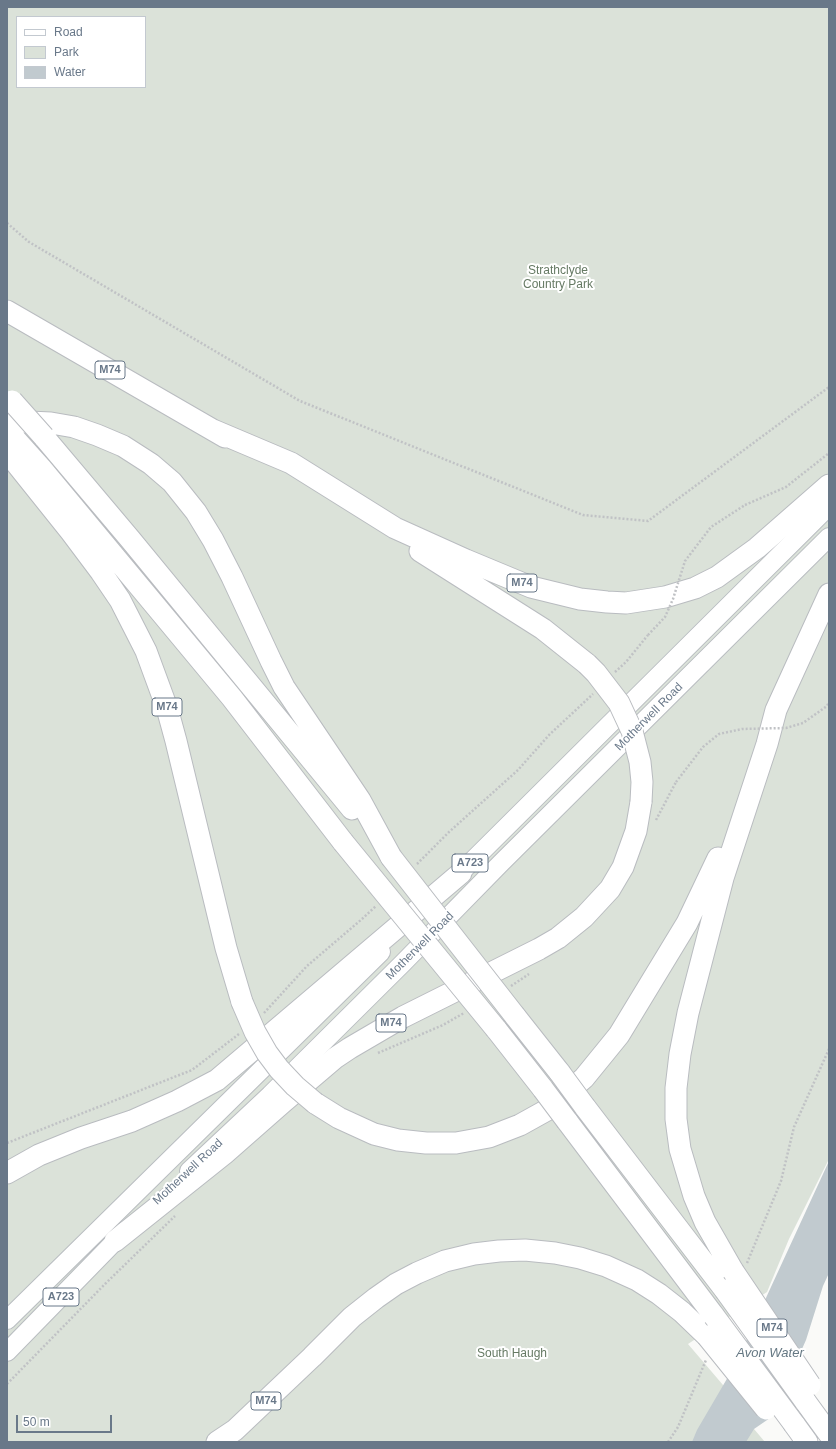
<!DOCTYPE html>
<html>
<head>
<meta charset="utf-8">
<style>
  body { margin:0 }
  #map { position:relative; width:836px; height:1449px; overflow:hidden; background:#fafaf8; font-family:Arial,sans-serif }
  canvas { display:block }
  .frame { position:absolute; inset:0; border:8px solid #697889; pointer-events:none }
  .legend { position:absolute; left:16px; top:16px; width:130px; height:72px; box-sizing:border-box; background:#fff; border:1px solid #c3c9d0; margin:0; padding:5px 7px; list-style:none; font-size:12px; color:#697889 }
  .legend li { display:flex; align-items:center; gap:8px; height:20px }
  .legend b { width:20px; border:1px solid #c3c9d0 }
  .scale { position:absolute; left:16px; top:1415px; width:96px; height:18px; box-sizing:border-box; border:2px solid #697889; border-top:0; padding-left:5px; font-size:12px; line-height:14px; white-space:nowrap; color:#697889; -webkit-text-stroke:3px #fff; paint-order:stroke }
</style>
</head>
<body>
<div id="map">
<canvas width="836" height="1449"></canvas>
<div class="frame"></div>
<ul class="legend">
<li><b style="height:5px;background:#fff"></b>Road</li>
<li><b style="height:11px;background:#dbe2d9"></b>Park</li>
<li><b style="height:11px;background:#c1cacf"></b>Water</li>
</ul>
<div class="scale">50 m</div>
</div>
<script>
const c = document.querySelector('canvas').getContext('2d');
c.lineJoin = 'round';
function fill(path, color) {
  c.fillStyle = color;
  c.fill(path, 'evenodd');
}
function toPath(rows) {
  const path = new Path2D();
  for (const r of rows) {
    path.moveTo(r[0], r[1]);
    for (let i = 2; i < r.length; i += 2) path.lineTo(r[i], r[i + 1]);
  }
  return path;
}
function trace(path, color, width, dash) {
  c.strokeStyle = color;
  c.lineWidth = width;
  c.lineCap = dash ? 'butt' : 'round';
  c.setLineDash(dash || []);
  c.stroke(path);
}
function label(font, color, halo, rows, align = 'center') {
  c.font = font + ' Arial,sans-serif';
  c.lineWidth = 4;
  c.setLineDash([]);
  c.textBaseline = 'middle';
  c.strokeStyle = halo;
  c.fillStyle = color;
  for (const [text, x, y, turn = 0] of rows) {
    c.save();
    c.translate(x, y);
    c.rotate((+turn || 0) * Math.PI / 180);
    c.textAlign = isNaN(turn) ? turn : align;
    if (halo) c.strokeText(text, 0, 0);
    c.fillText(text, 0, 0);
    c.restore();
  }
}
const green = toPath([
  [7,7,829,7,829,1159,789,1239,767,1292,688,1344,723,1385,754,1429,765,1442,7,1442],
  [17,17,145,17,145,87,17,87]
]);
const water = toPath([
  [829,1161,829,1273,823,1286,806,1340,772,1416,730,1376],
  [728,1377,770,1418,754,1429,746,1442,692,1442,697,1430]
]);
const path = toPath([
  [7,223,29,242,300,401,583,515,648,521,829,387],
  [745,505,786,487,829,453],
  [615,672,626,662,648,635],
  [656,820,676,782],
  [417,864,449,832,518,770,549,735,593,694],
  [511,986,529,974],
  [264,1013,307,966,362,919,376,906],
  [378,1053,443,1025,464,1013],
  [7,1143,192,1070,239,1034],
  [747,1263,781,1181,794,1127,829,1049],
  [7,1384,105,1284,175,1216],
  [668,1442,678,1427,706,1360]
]);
const primary = toPath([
  [451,882,829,506],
  [189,1171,270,1095,403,963,501,863,829,537],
  [7,1320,381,952],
  [7,1352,125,1231]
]);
const motorway = toPath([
  [7,311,225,437],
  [7,421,51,423,74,427,97,435,123,446,151,464,172,482,196,512,213,540,232,577,271,661,284,687,360,800,391,857],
  [7,430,41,468,232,698,343,842],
  [213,430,291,463,395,528,466,560,531,587,580,599,607,602,626,603,665,597,695,588,717,577,757,548,829,485],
  [44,437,130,539,352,809],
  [7,452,71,532,101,572,120,600,146,651,167,708,176,741,226,948,242,1002],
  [420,551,543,629,587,664],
  [515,1016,560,1073],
  [496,1029,543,1089],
  [315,1103,339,1118,374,1134,398,1140,426,1143,456,1143,489,1137,520,1125,547,1110,584,1078,619,1035,687,923,718,858],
  [585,1107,725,1290],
  [567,1121,714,1316],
  [7,1173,39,1155,81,1138,132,1121,177,1101,217,1080,461,873],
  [115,1241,224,1154,282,1103,335,1058,350,1048,403,1017,539,949,558,938,584,917,610,889,623,867,636,831,641,802],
  [733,1271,705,1222,694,1196,680,1149,676,1119,676,1088,680,1054,688,1013,723,878,767,744,776,710,829,594],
  [805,1401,829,1434],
  [794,1424,807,1442],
  [217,1442,235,1430,312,1357,352,1317,376,1298,396,1284,417,1273,445,1261,474,1254,499,1251,525,1250,555,1253,580,1258,606,1266,637,1280,659,1294,682,1312,707,1336]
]);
const pathBridge = toPath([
  [648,635,665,617,673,599,685,561,711,527,745,505],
  [676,782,703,747,719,734,742,729,786,728,803,723,827,706,829,702]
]);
const motorwayBridge = toPath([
  [12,401,44,437],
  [587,664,596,673,619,703,632,731,640,762,642,782,641,802],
  [343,842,496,1029],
  [391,857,515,1016],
  [242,1002,255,1032,267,1053,279,1069,295,1086,315,1103],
  [560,1073,585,1107],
  [543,1089,567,1121],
  [733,1271,810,1385],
  [725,1290,805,1401],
  [714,1316,794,1424],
  [707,1336,766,1409]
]);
const shields = [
  [110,370,30],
  [522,583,30],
  [167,707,30],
  [470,863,36],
  [391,1023,30],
  [61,1297,36],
  [772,1328,30],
  [266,1401,30]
];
const shieldNames = [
  ["M74",110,370],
  ["M74",522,583],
  ["M74",167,707],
  ["A723",470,863],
  ["M74",391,1023],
  ["A723",61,1297],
  ["M74",772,1328],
  ["M74",266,1401]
];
const parkNames = [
  ["Strathclyde",558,271],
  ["Country Park",558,285],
  ["South Haugh",512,1354]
];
const streetNames = [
  ["Motherwell Road",649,717,-45],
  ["Motherwell Road",420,946,-45],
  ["Motherwell Road",188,1172,-43]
];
const waterNames = [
  ["Avon Water",770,1353]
];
fill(green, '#dbe2d9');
fill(water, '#c1cacf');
trace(primary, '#b9bdc1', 20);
trace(motorway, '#b9bcc0', 23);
trace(path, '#c0c2c5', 2.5, [2, 2]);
trace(primary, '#fff', 18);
trace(motorway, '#fff', 21);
trace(motorwayBridge, '#b9bcc0', 23, []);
trace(pathBridge, '#c0c2c5', 2.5, [2, 2]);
trace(motorwayBridge, '#fff', 21);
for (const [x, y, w] of shields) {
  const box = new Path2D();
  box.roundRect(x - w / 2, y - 9, w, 18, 3);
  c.fillStyle = '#fff';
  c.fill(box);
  trace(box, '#697889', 1);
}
label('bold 11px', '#697889', null, shieldNames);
label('12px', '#667a64', '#fff', parkNames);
label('12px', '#697889', '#fff', streetNames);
label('italic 13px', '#657883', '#fff', waterNames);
</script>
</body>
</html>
